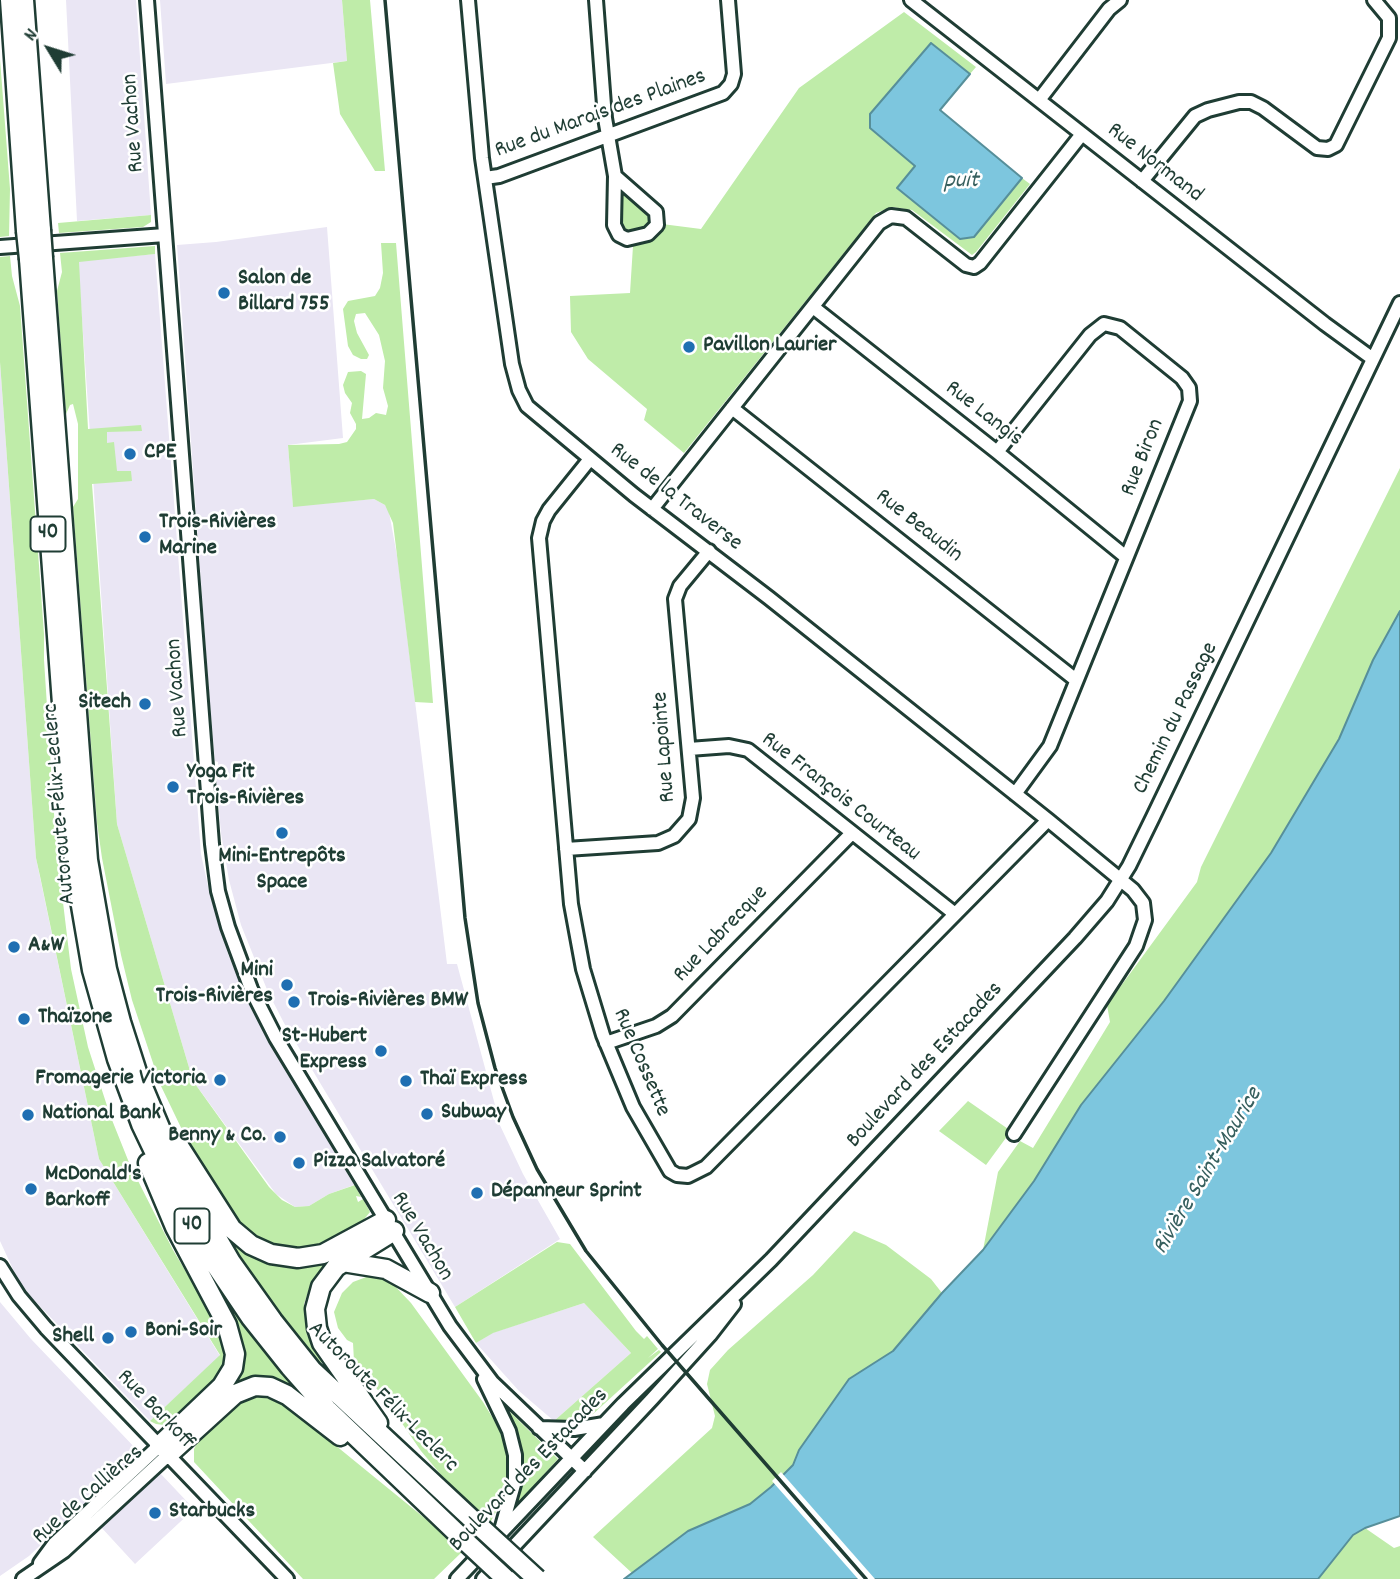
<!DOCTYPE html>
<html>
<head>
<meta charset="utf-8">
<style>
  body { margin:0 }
  #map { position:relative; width:1400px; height:1579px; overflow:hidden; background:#fff; font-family:Dekko,sans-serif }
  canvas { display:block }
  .north { position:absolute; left:14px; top:14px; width:70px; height:70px; -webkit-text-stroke:5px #fff; paint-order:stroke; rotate:308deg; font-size:19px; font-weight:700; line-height:28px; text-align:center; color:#1f3d34 }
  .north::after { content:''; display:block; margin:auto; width:24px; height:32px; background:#1f3d34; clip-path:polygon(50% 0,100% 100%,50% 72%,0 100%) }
</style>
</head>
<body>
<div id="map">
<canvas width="1400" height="1579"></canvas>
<div class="north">N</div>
</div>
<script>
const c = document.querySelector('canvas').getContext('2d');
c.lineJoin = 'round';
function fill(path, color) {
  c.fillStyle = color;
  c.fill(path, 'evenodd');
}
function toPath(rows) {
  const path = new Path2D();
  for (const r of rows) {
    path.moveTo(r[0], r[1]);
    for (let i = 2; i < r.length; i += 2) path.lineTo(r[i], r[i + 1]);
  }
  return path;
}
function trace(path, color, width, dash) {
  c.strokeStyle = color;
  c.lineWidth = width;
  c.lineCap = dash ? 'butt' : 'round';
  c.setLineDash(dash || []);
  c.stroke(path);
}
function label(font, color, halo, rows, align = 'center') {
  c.font = font + ' Dekko,sans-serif';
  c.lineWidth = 5;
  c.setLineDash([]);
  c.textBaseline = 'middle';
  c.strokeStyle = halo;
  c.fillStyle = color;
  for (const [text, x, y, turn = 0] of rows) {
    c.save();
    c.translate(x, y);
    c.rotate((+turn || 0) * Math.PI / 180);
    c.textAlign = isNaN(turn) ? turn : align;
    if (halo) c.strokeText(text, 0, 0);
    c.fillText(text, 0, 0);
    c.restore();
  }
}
const built = toPath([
  [66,0,136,0,151,215,77,221],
  [160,0,342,0,347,61,166,84],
  [327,227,343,438,288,445,293,506,374,499,385,505,389,512,398,561,447,964,457,964,495,1105,489,1108,492,1115,497,1119,523,1174,560,1239,455,1307,284,1023,268,992,241,925,229,880,221,833,215,767,218,766,218,762,215,761,208,680,177,245,216,242],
  [155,254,201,854,209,891,228,954,251,1009,354,1185,329,1194,309,1206,295,1207,276,1194,193,1081,117,824,78,261],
  [0,362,36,858,99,1159,220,1356,150,1421,32,1298,18,1280,0,1241],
  [0,1302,31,1339,139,1452,29,1556,0,1576],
  [584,1303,631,1353,554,1421,519,1391,476,1343,492,1333],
  [159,1472,194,1509,135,1564,100,1526]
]);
const green = toPath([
  [342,0,370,0,385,171,375,171,340,114,333,63,347,61],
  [904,12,976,67,970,74,931,43,870,114,871,128,915,166,897,187,974,237,1022,178,1030,184,976,252,972,255,912,210,892,207,876,213,684,453,644,420,647,409,588,359,571,332,570,296,630,293,633,246,651,239,662,224,701,229,799,88],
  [0,59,10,189,9,236,0,237],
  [621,190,650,214,651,223,647,228,626,233,622,230,620,225],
  [151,215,151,222,143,227,59,233,58,223],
  [381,243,396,243,433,703,415,702,393,523,385,505,374,499,293,507,288,445,339,444,347,442,356,429,356,424,350,413,352,403,345,393,343,385,348,372,361,371,366,374,362,419,369,418,376,413,386,415,388,406,383,388,385,361,379,335,365,313,356,314,354,321,357,333,369,355,367,359,361,359,353,355,348,346,343,309,348,301,375,296,380,288,383,273],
  [155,246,155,254,79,262,88,429,141,425,142,431,107,432,107,443,114,442,117,471,131,471,132,481,92,484,117,824,193,1081,269,1187,282,1200,295,1207,309,1206,329,1194,355,1185,361,1197,356,1196,358,1202,363,1199,370,1212,357,1228,313,1249,284,1250,256,1239,243,1227,221,1199,186,1138,160,1084,132,1000,121,955,102,858,97,823,73,507,78,499,78,424,73,404,70,405,66,414,57,291,62,272,60,253],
  [10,256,12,276,20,306,44,634,44,660,56,844,71,969,88,1047,110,1115,130,1165,173,1250,220,1329,227,1349,226,1363,215,1382,176,1417,164,1425,156,1424,150,1421,220,1355,99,1159,40,876,36,858,0,362,0,257],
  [1400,468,1400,611,1373,660,1339,739,1271,853,1164,1001,1081,1105,1034,1181,983,1250,998,1172,1020,1141,1033,1148,1110,1022,1107,1005,1197,882,1201,867],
  [968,1101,1011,1131,986,1165,939,1131],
  [854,1231,886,1245,931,1279,942,1293,893,1351,849,1379,799,1450,793,1465,771,1487,750,1504,688,1531,632,1573,593,1537,712,1428,715,1416,707,1384,710,1370,728,1350,813,1275],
  [227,1236,332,1259,311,1283,304,1304,307,1335,323,1361,321,1363,273,1305],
  [557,1242,570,1244,636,1331,644,1339,647,1336,658,1349,648,1358,659,1350,661,1352,593,1414,573,1423,554,1421,631,1353,584,1303,493,1333,476,1343,455,1307],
  [209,1275,248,1331,300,1395,280,1381,268,1377,249,1378,236,1383,244,1360,242,1338],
  [369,1276,385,1279,393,1284,411,1303,483,1402,497,1425,504,1439,510,1464,505,1495,490,1523,442,1476,421,1451,386,1400,354,1361,353,1343,347,1340,338,1328,334,1312,342,1293,353,1282],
  [705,1331,706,1331,600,1449,594,1445],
  [251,1393,264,1394,286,1405,427,1520,462,1552,434,1579,303,1579,194,1462,194,1449,199,1439,235,1405],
  [505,1409,507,1409,558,1459,514,1508,513,1507,521,1484,523,1457,518,1434],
  [1365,1528,1394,1548,1400,1546,1400,1579,1318,1579,1353,1535]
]);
const water = toPath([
  [931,43,970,74,940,110,1022,178,974,237,960,239,897,188,915,166,870,128,870,114,931,43],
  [1400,611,1400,1516,1365,1528,1353,1535,1318,1579,624,1579,688,1531,750,1504,771,1487,793,1465,799,1450,849,1379,893,1351,942,1293,983,1250,1034,1181,1081,1105,1164,1001,1271,853,1339,739,1373,660,1400,611]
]);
const pier = toPath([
  [781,1472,875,1579,858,1579,772,1481]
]);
const minor = toPath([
  [147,0,212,844,218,891,228,927,251,989,276,1038,450,1326,492,1382,585,1471],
  [468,0,482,158,512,364,519,390,527,406,634,495,769,598,1048,820,1133,890,1143,903,1145,920,1136,946,1014,1134],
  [596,0,605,118,615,176,614,225,619,235,627,239,648,234,657,225,656,212,615,176],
  [911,0,1325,324,1373,359],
  [1039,100,1109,9,1120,0],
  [485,178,499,176,723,93,731,84,734,74,728,0],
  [1142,181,1195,116,1208,110,1239,102,1251,102,1263,108,1317,148,1328,149,1336,145,1389,38,1389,18,1374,0],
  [0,247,165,235],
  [813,307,997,452,1126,557],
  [732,408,1076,680],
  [997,452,1090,335,1104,324,1120,328,1182,378,1189,388,1190,401,1050,746,1015,794],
  [590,459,549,510,543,521,539,538,571,904,583,969,603,1035,633,1107,670,1171,677,1175,688,1176,706,1167,1048,820],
  [652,509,879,223,891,216,906,218,966,265,974,267,980,263,1082,134],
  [689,749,729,746,748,750,955,914],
  [566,849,658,843,674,836,689,819,693,798,675,599,680,586,709,551],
  [606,1043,656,1026,672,1016,852,833],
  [0,1266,19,1296,46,1328,287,1579],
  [484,1379,509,1431,515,1455,515,1481,501,1530],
  [539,1428,574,1429,604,1424],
  [40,1563,54,1544,159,1446],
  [23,1579,64,1551,168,1455],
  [457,1579,623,1404,771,1260,1075,938,1107,901,1129,866,1153,817,1400,303],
  [483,1579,652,1399,710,1335,734,1304]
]);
const highway = toPath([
  [10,0,26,231],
  [24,0,41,230],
  [43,258,88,860,107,969,121,1022,138,1075,169,1149,195,1200,231,1262,273,1321,312,1370,476,1523],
  [29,259,74,865,92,970,117,1059,141,1124,173,1191,210,1257,251,1318,290,1367,327,1409,462,1538],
  [179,1146,232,1229,251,1245,271,1254,298,1258,323,1254,386,1220],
  [148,1163,175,1227,227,1325,235,1354,233,1368,222,1386,159,1446],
  [343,1262,386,1269,430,1293],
  [378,1423,322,1343,317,1328,315,1309,321,1287,336,1267,394,1231],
  [168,1455,235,1394,255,1386,270,1387,287,1395,340,1436]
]);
const rail = toPath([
  [385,0,465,918,478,1003,495,1068,513,1117,537,1169,586,1251,662,1345,866,1579]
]);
const highwayBridge = toPath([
  [41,230,43,258],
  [26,231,29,259],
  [476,1523,537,1579],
  [462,1538,506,1579]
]);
const markers = [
  [224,293,7,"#1f6fb2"],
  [689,347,7,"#1f6fb2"],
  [130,454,7,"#1f6fb2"],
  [145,537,7,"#1f6fb2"],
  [145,704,7,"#1f6fb2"],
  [173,787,7,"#1f6fb2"],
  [282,833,7,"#1f6fb2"],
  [14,947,7,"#1f6fb2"],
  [287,985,7,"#1f6fb2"],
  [294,1002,7,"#1f6fb2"],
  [24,1019,7,"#1f6fb2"],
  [381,1051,7,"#1f6fb2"],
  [220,1080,7,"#1f6fb2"],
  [406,1081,7,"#1f6fb2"],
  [427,1114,7,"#1f6fb2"],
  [28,1115,7,"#1f6fb2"],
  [280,1137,7,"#1f6fb2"],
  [299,1163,7,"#1f6fb2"],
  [31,1189,7,"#1f6fb2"],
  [477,1193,7,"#1f6fb2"],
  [131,1332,7,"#1f6fb2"],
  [108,1338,7,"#1f6fb2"],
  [155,1513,7,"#1f6fb2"]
];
const shields = [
  [48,534,35],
  [192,1226,35]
];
const shieldNames = [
  ["40",48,534],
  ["40",192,1226]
];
const streetNames = [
  ["Rue du Marais des Plaines",601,115,-20],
  ["Rue Vachon",135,123,-94],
  ["Rue Normand",1154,164,38],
  ["Rue Langis",983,415,38],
  ["Rue Biron",1144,458,-68],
  ["Rue de la Traverse",675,498,38],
  ["Rue Beaudin",918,527,38],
  ["Rue Vachon",179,688,-94],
  ["Chemin du Passage",1177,719,-64],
  ["Rue Lapointe",666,747,-94],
  ["Rue François Courteau",840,798,38],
  ["Autoroute Félix-Leclerc",61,804,-95],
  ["Rue Labrecque",722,935,-46],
  ["Rue Cossette",640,1063,67],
  ["Boulevard des Estacades",926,1066,-47],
  ["Rue Vachon",421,1237,59],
  ["Autoroute Félix-Leclerc",382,1398,45],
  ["Rue Barkoff",155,1411,46],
  ["Boulevard des Estacades",530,1471,-46],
  ["Rue de Callières",89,1496,-41]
];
const poiNames = [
  ["Salon de",238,280],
  ["Billard 755",238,306],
  ["Pavillon Laurier",703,347],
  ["CPE",144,454],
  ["Trois-Rivières",159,524],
  ["Marine",159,550],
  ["Sitech",131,704,"right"],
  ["Yoga Fit",187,774],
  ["Trois-Rivières",187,800],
  ["Mini-Entrepôts",282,858,"center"],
  ["Space",282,884,"center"],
  ["A&W",28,947],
  ["Mini",273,972,"right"],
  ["Trois-Rivières",273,998,"right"],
  ["Trois-Rivières BMW",308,1002],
  ["Thaïzone",38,1019],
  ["St-Hubert",367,1038,"right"],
  ["Express",367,1064,"right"],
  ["Fromagerie Victoria",206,1080,"right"],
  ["Thaï Express",420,1081],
  ["Subway",441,1114],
  ["National Bank",42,1115],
  ["Benny & Co.",266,1137,"right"],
  ["Pizza Salvatoré",313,1163],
  ["McDonald's",45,1176],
  ["Barkoff",45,1202],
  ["Dépanneur Sprint",491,1193],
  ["Boni-Soir",145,1332],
  ["Shell",94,1338,"right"],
  ["Starbucks",169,1513]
];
const waterNames = [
  ["puit",961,183],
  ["Rivière Saint-Maurice",1209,1172,-59]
];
fill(built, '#eae6f4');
fill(green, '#bfeca9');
fill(water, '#7dc6de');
trace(water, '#578f9a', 2);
fill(pier, '#fff');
trace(minor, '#1f3d34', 18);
trace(highway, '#1f3d34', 23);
trace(minor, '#fff', 12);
trace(highway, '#fff', 18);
trace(rail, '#1f3d34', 3.5);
trace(highwayBridge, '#1f3d34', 23, []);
trace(highwayBridge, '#fff', 18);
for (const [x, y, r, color] of markers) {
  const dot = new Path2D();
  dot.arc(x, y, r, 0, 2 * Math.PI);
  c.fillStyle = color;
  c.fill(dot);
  trace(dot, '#fff', 2.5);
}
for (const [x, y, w] of shields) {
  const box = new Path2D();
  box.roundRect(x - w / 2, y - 17.5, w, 35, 5);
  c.fillStyle = '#fff';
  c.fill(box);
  trace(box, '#1f3d34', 2);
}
label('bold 21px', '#1f3d34', null, shieldNames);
label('23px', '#1f3d34', '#fff', streetNames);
label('bold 23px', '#1f3d34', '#fff', poiNames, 'left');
label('italic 24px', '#365f5e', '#fff', waterNames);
</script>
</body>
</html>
